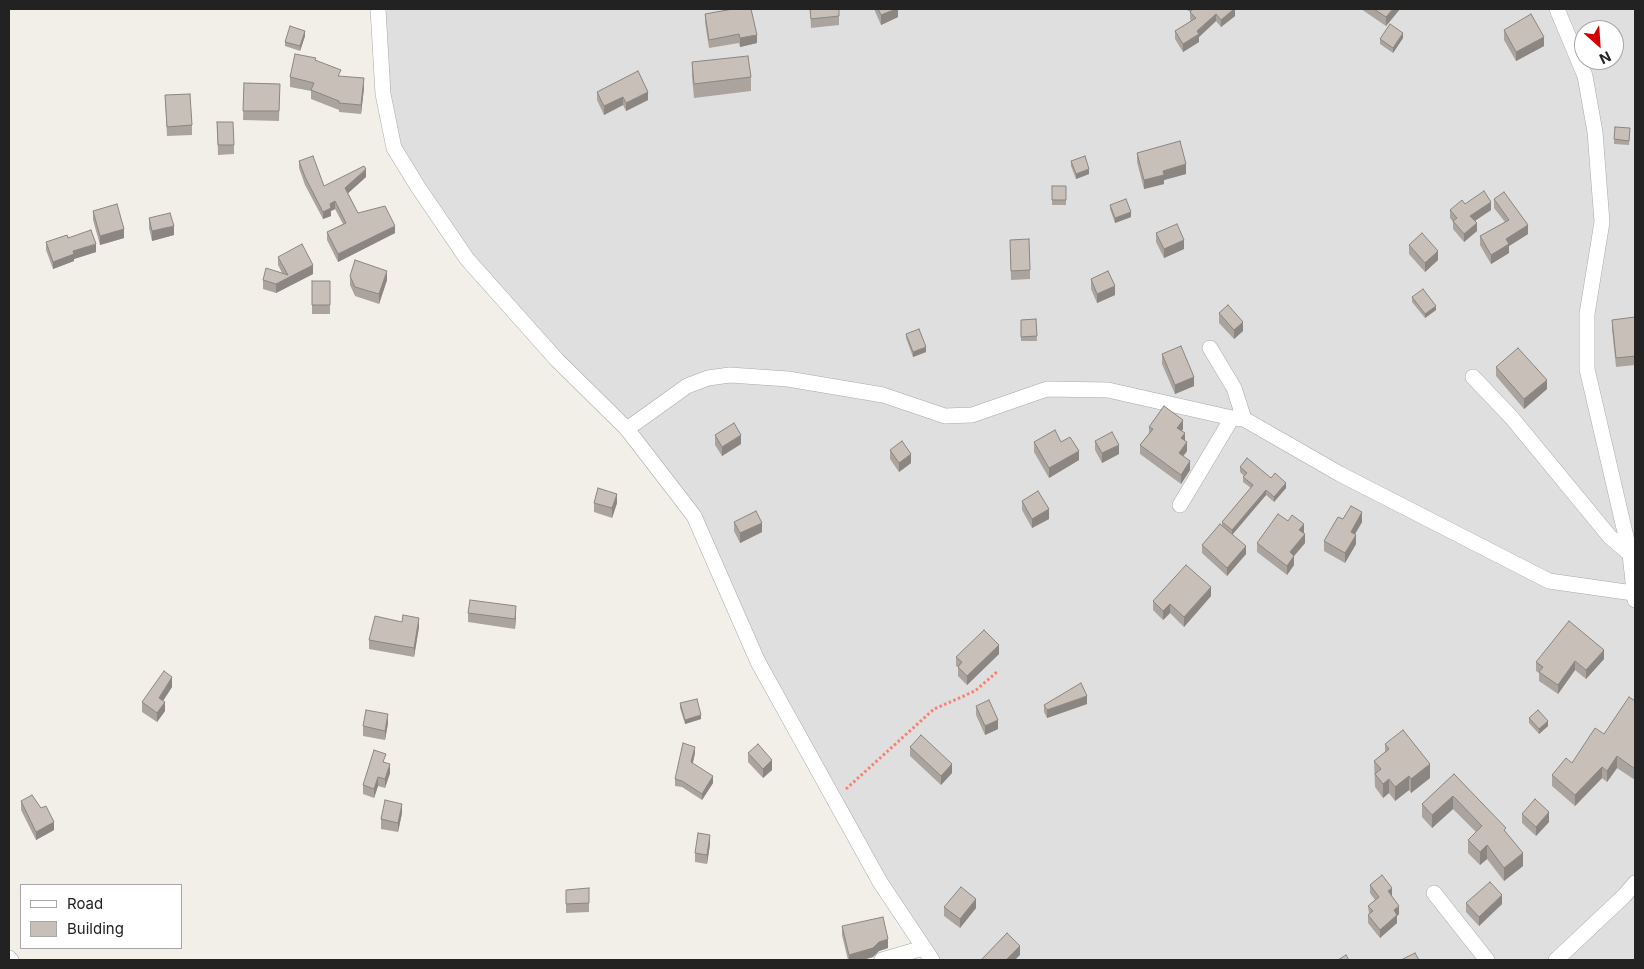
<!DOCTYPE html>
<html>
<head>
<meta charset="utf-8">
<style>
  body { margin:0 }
  #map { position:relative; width:1644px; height:969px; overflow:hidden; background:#f2efe9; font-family:Inter,sans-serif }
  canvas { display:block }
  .frame { position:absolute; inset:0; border:10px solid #222; pointer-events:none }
  .legend { position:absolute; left:20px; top:884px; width:162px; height:65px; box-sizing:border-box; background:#fff; border:1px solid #a7a7a7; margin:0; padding:6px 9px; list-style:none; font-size:15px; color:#222 }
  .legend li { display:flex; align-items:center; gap:10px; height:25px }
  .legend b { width:25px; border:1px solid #a7a7a7 }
  .north { position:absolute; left:1574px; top:20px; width:50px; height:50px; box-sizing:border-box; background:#fff; border:1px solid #a7a7a7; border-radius:50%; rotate:154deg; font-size:14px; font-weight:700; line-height:20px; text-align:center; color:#222 }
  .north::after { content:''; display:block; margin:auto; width:18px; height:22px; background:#d40000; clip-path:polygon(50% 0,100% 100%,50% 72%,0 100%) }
</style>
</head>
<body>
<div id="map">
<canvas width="1644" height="969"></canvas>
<div class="frame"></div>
<ul class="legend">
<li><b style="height:6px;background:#fff"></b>Road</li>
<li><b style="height:14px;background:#c7bfb8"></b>Building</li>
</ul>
<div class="north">N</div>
</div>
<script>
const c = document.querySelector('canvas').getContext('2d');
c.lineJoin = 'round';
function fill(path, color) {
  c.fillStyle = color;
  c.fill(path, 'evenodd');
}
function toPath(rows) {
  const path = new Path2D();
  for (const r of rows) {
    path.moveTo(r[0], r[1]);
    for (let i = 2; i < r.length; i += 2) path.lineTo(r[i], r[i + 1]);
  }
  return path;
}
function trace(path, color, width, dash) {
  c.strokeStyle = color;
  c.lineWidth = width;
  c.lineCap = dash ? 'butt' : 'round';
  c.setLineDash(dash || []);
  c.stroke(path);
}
const residential = toPath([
  [374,9,1635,9,1635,960,929,960,877,882,691,515,624,429,465,257,392,146],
  [1584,30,1614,30,1614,60,1584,60]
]);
const path = toPath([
  [846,789,934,709,975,691,998,671]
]);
const minor = toPath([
  [378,9,383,94,394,148,418,187,467,259,557,360,627,429,694,516,758,662,880,882,932,960],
  [1557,9,1585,76,1595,132,1602,222,1587,314,1587,369,1630,554,1635,600],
  [1210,348,1234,388,1244,419],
  [1473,377,1512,418,1610,537,1630,554],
  [627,429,687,386,708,378,730,375,788,379,883,395,945,416,972,415,1047,389,1108,390,1232,418,1244,419,1340,474,1549,581,1633,593],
  [1180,505,1232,418],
  [1434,893,1487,960],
  [9,958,11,960],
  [882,960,923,948],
  [1556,960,1624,896,1635,883]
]);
const wall = toPath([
  [732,9,751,9,757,43,740,47,739,43,709,48,705,22,705,14,732,10],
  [810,9,839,9,839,25,811,28],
  [874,9,901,9,898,10,898,17,881,25],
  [1186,9,1235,9,1235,16,1221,27,1216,21,1199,37,1199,42,1183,52,1175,39,1175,31,1191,21,1190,19,1190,12],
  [1361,9,1400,9,1386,26],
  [1504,30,1544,46,1516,61,1504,40],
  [305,36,300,51,285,46,285,42],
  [1403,38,1393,53,1380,44,1380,39],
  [316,60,341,77,364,88,361,114,339,112,339,110,311,99,311,91,290,87,290,77],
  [692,62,751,77,751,91,694,98,692,76],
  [244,83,280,84,279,121,243,120],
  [597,92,648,100,626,111,623,105,604,115,597,100],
  [165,95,192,125,192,135,167,136],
  [217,122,234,145,234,154,218,155],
  [1630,132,1629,145,1614,144,1614,139],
  [1137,153,1186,174,1164,180,1164,184,1144,189,1137,162],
  [299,161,324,186,366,177,348,193,358,213,395,233,338,262,327,240,327,232,343,224,335,209,331,211,331,216,323,219,305,185,299,168],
  [1071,161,1089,174,1076,179,1071,166],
  [1052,186,1066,186,1066,205,1052,205],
  [1494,199,1528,234,1509,246,1509,253,1491,264,1480,245,1480,236,1505,222,1494,208],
  [1465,204,1491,210,1475,221,1477,231,1464,242,1453,229,1453,222,1450,218,1450,210],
  [1110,205,1131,217,1115,223,1110,209],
  [93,211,124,238,100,245,93,220],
  [149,218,174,235,152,241,149,228],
  [1156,233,1184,249,1164,258,1156,242],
  [68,238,96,252,74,259,74,261,53,269,46,250,46,242],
  [1010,240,1030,270,1030,279,1011,280],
  [1409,245,1438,260,1425,272,1409,254],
  [278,257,313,274,276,293,263,289,263,280,282,273,278,265],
  [350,276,387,280,379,304,355,296,350,285],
  [1091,279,1115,295,1097,303,1091,289],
  [312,281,330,281,330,314,312,314],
  [1412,297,1436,310,1425,318,1412,302],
  [1219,313,1243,331,1234,339,1219,323],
  [1036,319,1037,341,1021,341,1021,320],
  [1612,320,1635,321,1635,365,1616,367,1612,329],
  [906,334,926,352,913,357,906,338],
  [1162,354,1194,386,1175,394,1162,364],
  [1496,367,1547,389,1524,409,1496,376],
  [1149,427,1183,429,1182,431,1187,451,1183,456,1190,470,1181,484,1140,454,1140,445,1149,433],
  [715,435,741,444,722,456,715,445],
  [1095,441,1119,454,1102,463,1095,450],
  [1034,442,1061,442,1079,460,1049,478,1034,452],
  [890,450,911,463,899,472,890,459],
  [1240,467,1271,478,1286,488,1274,502,1266,495,1232,535,1246,554,1227,576,1202,553,1202,545,1222,527,1222,522,1251,488,1243,482,1243,477,1244,476,1240,472],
  [1022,501,1049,519,1032,528,1022,510],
  [594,503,617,503,612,518,594,512],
  [1343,519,1362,522,1355,534,1356,544,1345,563,1324,551,1324,541],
  [734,522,762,532,740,543,734,531],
  [1304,533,1305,543,1294,556,1294,565,1287,575,1257,552,1257,543],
  [1211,596,1184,627,1170,613,1163,620,1153,610,1153,601],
  [468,613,516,616,515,629,468,622],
  [419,627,414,657,369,649,369,640],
  [999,654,967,685,958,676,958,667,956,666,956,657],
  [1604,659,1586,679,1575,670,1558,694,1539,681,1539,673,1536,671,1536,662],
  [172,687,163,701,165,711,157,722,142,712,142,702],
  [1635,701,1635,780,1617,768,1607,782,1602,778,1575,806,1552,786,1552,775,1572,763,1604,734],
  [680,703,701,719,685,724,680,708],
  [1087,704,1047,718,1044,712,1044,705],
  [976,706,998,729,985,735,976,715],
  [1529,718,1548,726,1539,734,1529,723],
  [388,723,385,740,363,736,363,726],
  [1385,744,1430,778,1411,793,1409,790,1395,801,1389,793,1383,798,1375,787,1374,761,1385,752],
  [910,747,952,773,941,785,910,756],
  [695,753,693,763,713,783,702,800,682,787,675,786,675,779],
  [748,753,772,770,763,778,748,762],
  [386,762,390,773,385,788,378,786,374,798,363,794,363,785],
  [1454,774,1506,832,1523,866,1504,881,1487,859,1480,865,1468,853,1468,840,1476,832,1453,809,1432,828,1422,817,1422,804],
  [21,801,41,808,54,830,36,840,21,810],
  [402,813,398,832,381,829,381,819],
  [1522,814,1549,822,1536,836,1522,823],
  [710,844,707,864,695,862,695,853],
  [1370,885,1392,896,1399,914,1397,916,1397,923,1380,938,1368,923,1368,915,1369,914,1368,906,1375,900,1370,893],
  [566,890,589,903,589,912,566,913],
  [1466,903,1502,904,1479,926,1466,912],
  [944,907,976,908,960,928,944,916],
  [842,926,888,948,879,951,873,957,862,960,848,960,842,935]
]);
const shadedWall = toPath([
  [896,9,901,9,898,10,898,17,881,25,881,15],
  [1234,9,1235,9,1235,16,1221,27,1221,20],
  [1393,9,1400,9,1386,26,1386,17],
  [1216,14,1216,21,1199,37,1199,42,1183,52,1183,44],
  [305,31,305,36,300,51,300,46],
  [1403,33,1403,38,1393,53,1393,48],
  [757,35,757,43,740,47,740,38],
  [1544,37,1544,46,1516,61,1516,52],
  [364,78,364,88,361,114,361,105],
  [648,92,648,100,626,111,626,103],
  [623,97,623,105,604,115,604,106],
  [1186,164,1186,174,1164,180,1164,184,1144,189,1144,180,1163,171],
  [366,169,366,177,345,196,345,188],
  [1089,169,1089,174,1076,179,1076,174],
  [335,201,335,209,331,211,331,216,323,219,323,212,330,204],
  [1491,202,1491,210,1470,224,1470,216],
  [1131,212,1131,217,1115,223,1115,218],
  [1477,223,1477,231,1464,242,1464,234],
  [1528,225,1528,234,1509,246,1509,253,1491,264,1491,255,1506,239],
  [174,226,174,235,152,241,152,231],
  [395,226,395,233,338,262,338,254],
  [124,229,124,238,100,245,100,236],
  [1184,240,1184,249,1164,258,1164,249],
  [96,244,96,252,74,259,74,261,53,269,53,262,73,251],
  [1438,251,1438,260,1425,272,1425,263],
  [313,265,313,274,276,293,276,284],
  [387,271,387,280,379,304,379,294],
  [1115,286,1115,295,1097,303,1097,294],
  [1436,306,1436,310,1425,318,1425,314],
  [1243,322,1243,331,1234,339,1234,330],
  [926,347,926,352,913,357,913,352],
  [1194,377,1194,386,1175,394,1175,385],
  [1547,380,1547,389,1524,409,1524,399],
  [1183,420,1183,429,1177,437,1177,428],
  [1185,433,1185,442,1181,438],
  [741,435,741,444,722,456,722,447],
  [1187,442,1187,451,1179,462,1179,453],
  [1119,445,1119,454,1102,463,1102,453],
  [1079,451,1079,460,1049,478,1049,468],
  [911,454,911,463,899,472,899,463],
  [1190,461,1190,470,1181,484,1181,475],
  [1286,483,1286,488,1274,502,1274,497],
  [1266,490,1266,495,1232,535,1232,530],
  [617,494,617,503,612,518,612,508],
  [1049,509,1049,519,1032,528,1032,519],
  [1362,512,1362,522,1351,541,1351,532],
  [762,523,762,532,740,543,740,533],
  [1304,524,1304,534,1299,530],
  [1305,534,1305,543,1294,556,1294,565,1287,575,1287,566,1290,552],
  [1356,535,1356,544,1345,563,1345,553],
  [1246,546,1246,554,1227,576,1227,568],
  [1211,587,1211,596,1184,627,1184,617],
  [1170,604,1170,613,1163,620,1163,611],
  [516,606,516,616,515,629,515,619],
  [419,618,419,627,414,657,414,648],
  [999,645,999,654,967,685,967,676],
  [1604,650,1604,659,1586,679,1586,670],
  [1575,661,1575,670,1558,694,1558,685],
  [172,677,172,687,159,707,159,698],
  [1087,696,1087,704,1047,718,1047,710],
  [165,702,165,711,157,722,157,713],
  [388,714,388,723,385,740,385,731],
  [701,715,701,719,685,724,685,720],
  [998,720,998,729,985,735,985,726],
  [1548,721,1548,726,1539,734,1539,729],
  [695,747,695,753,691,769,691,762],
  [1617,756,1617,768,1607,782,1607,771],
  [772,760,772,770,763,778,763,769],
  [390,764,390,773,385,788,385,779],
  [952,764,952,773,941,785,941,776],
  [1430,764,1430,778,1411,793,1411,779],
  [1602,767,1602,778,1575,806,1575,795],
  [713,776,713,783,702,800,702,794],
  [1409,776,1409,790,1395,801,1395,787],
  [378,777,378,786,374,798,374,789],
  [1389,779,1389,793,1383,798,1383,784],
  [1453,796,1453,809,1432,828,1432,815],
  [402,804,402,813,398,832,398,823],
  [1549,812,1549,822,1536,836,1536,827],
  [54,822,54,830,36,840,36,832],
  [710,835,710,844,707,864,707,855],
  [1487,845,1487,859,1480,865,1480,852],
  [1523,853,1523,866,1504,881,1504,868],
  [1392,888,1392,896,1388,891],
  [1502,895,1502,904,1479,926,1479,917],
  [976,899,976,908,960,928,960,919],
  [1399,906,1399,914,1397,916,1397,923,1380,938,1380,930,1394,910],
  [888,939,888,948,879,951,873,957,862,960,849,960,849,955,879,942],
  [1020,946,1020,955,1015,960,1006,960]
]);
const building = toPath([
  [733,9,751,9,757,35,740,38,739,34,709,40,705,14,733,9],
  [810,9,839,9,839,16,811,19,810,9],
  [878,9,896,9,881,15,878,9],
  [1193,9,1234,9,1221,20,1216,14,1197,31,1199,34,1183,44,1175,31,1196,18,1190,12,1193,9],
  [1374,9,1393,9,1386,17,1374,9],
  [1531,14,1544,37,1516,52,1504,30,1531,14],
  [1390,24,1403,33,1393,48,1380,39,1390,24],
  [290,26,305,31,300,46,285,42,290,26],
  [295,54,316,58,315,60,341,70,338,76,364,78,361,105,339,103,339,101,311,90,314,83,290,77,295,54],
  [748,56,751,77,694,84,692,62,748,56],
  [638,71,648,92,626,103,623,97,604,106,597,92,638,71],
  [244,83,280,84,279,111,243,111,244,83],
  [190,94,192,125,167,127,165,95,190,94],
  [217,122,233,122,234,145,218,145,217,122],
  [1615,127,1630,128,1629,141,1614,139,1615,127],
  [1180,141,1186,164,1163,171,1164,175,1144,180,1137,153,1180,141],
  [313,156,324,186,364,166,366,169,345,188,358,213,385,206,395,226,338,254,327,232,346,223,335,201,330,204,331,208,323,212,305,177,299,161,313,156],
  [1085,156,1089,169,1076,174,1071,161,1085,156],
  [1052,186,1066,186,1066,200,1052,200,1052,186],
  [1484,191,1491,202,1470,216,1477,223,1464,234,1453,221,1457,218,1450,210,1462,200,1465,204,1484,191],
  [1504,192,1528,225,1506,239,1509,244,1491,255,1480,236,1509,220,1494,199,1504,192],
  [1126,199,1131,212,1115,218,1110,205,1126,199],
  [117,204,124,229,100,236,93,211,117,204],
  [170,213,174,226,152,231,149,218,170,213],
  [1177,224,1184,240,1164,249,1156,233,1177,224],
  [91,230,96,244,73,251,74,254,53,262,46,242,67,235,68,238,91,230],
  [1422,233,1438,251,1425,263,1409,245,1422,233],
  [1029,239,1030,270,1011,271,1010,240,1029,239],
  [302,244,313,265,276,284,263,280,266,268,288,275,278,257,302,244],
  [355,260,387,271,379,294,355,287,350,276,355,260],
  [1108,271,1115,286,1097,294,1091,279,1108,271],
  [312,281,330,281,330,305,312,305,312,281],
  [1423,289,1436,306,1425,314,1412,297,1423,289],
  [1228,305,1243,322,1234,330,1219,313,1228,305],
  [1635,317,1635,356,1616,358,1612,320,1635,317],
  [1036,319,1037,336,1021,337,1021,320,1036,319],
  [919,329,926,347,913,352,906,334,919,329],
  [1181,346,1194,377,1175,385,1162,354,1181,346],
  [1518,348,1547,380,1524,399,1496,367,1518,348],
  [1164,406,1183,420,1177,428,1185,433,1181,438,1187,442,1179,453,1190,461,1181,475,1140,445,1153,429,1149,427,1164,406],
  [734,423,741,435,722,447,715,435,734,423],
  [1055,430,1061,442,1070,437,1079,451,1049,468,1034,442,1055,430],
  [1112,432,1119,445,1102,453,1095,441,1112,432],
  [902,441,911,454,899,463,890,450,902,441],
  [1247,458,1271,478,1275,473,1286,483,1274,497,1266,490,1232,530,1222,522,1253,485,1243,477,1247,473,1240,467,1247,458],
  [598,488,617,494,612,508,594,503,598,488],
  [1038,491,1049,509,1032,519,1022,501,1038,491],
  [1351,506,1362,512,1351,532,1356,535,1345,553,1324,541,1338,517,1343,519,1351,506],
  [756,511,762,523,740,533,734,522,756,511],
  [1278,514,1288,521,1292,515,1304,524,1299,530,1305,534,1290,552,1294,556,1287,566,1257,543,1278,514],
  [1220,524,1246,546,1227,568,1202,545,1220,524],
  [1186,565,1211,587,1184,617,1170,604,1163,611,1153,601,1186,565],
  [470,600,516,606,515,619,468,613,470,600],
  [403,615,419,618,414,648,369,640,375,616,402,622,403,615],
  [1569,621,1604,650,1586,670,1575,661,1558,685,1539,672,1543,667,1536,662,1569,621],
  [984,630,999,645,967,676,958,667,962,662,956,657,984,630],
  [164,671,172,677,159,698,165,702,157,713,142,702,164,671],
  [1081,683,1087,696,1047,710,1044,705,1081,683],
  [1629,697,1635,701,1635,769,1617,756,1607,771,1602,767,1575,795,1552,775,1566,758,1572,763,1595,728,1604,734,1629,697],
  [697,699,701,715,685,720,680,703,697,699],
  [989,700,998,720,985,726,976,706,989,700],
  [366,710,388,714,385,731,363,726,366,710],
  [1538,710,1548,721,1539,729,1529,718,1538,710],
  [1403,730,1430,764,1411,779,1409,776,1395,787,1389,779,1383,784,1375,774,1381,769,1374,761,1389,749,1385,744,1403,730],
  [921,735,952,764,941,776,910,747,921,735],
  [683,743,695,747,691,762,713,776,702,794,682,781,675,779,683,743],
  [758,744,772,760,763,769,748,753,758,744],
  [374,750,386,754,383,762,390,764,385,779,378,777,374,789,363,785,374,750],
  [1454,774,1506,828,1504,830,1523,853,1504,868,1487,845,1480,852,1468,840,1482,826,1453,796,1432,815,1422,804,1454,774],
  [32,795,41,808,46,806,54,822,36,832,21,801,32,795],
  [1535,799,1549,812,1536,827,1522,814,1535,799],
  [385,800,402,804,398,823,381,819,385,800],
  [698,833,710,835,707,855,695,853,698,833],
  [1382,875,1392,888,1388,891,1399,906,1394,910,1397,915,1380,930,1368,915,1373,911,1368,906,1379,897,1370,885,1382,875],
  [1490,882,1502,895,1479,917,1466,903,1490,882],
  [961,887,976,899,960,919,944,907,961,887],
  [589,888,589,903,566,904,566,890,589,888],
  [883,917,888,939,879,942,873,948,849,955,842,926,883,917],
  [1007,933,1020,946,1006,960,981,960,1007,933],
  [1415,953,1419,960,1401,960,1415,953],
  [1346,955,1349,960,1338,960,1346,955]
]);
fill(residential, '#e0dfdf');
trace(minor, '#a9a9a9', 16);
trace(path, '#fa8072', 3, [2.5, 2.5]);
trace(minor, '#fff', 15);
fill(wall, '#aba49e');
fill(shadedWall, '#8b8681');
fill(building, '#c7bfb8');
trace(building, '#8b8681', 1);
</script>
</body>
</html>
